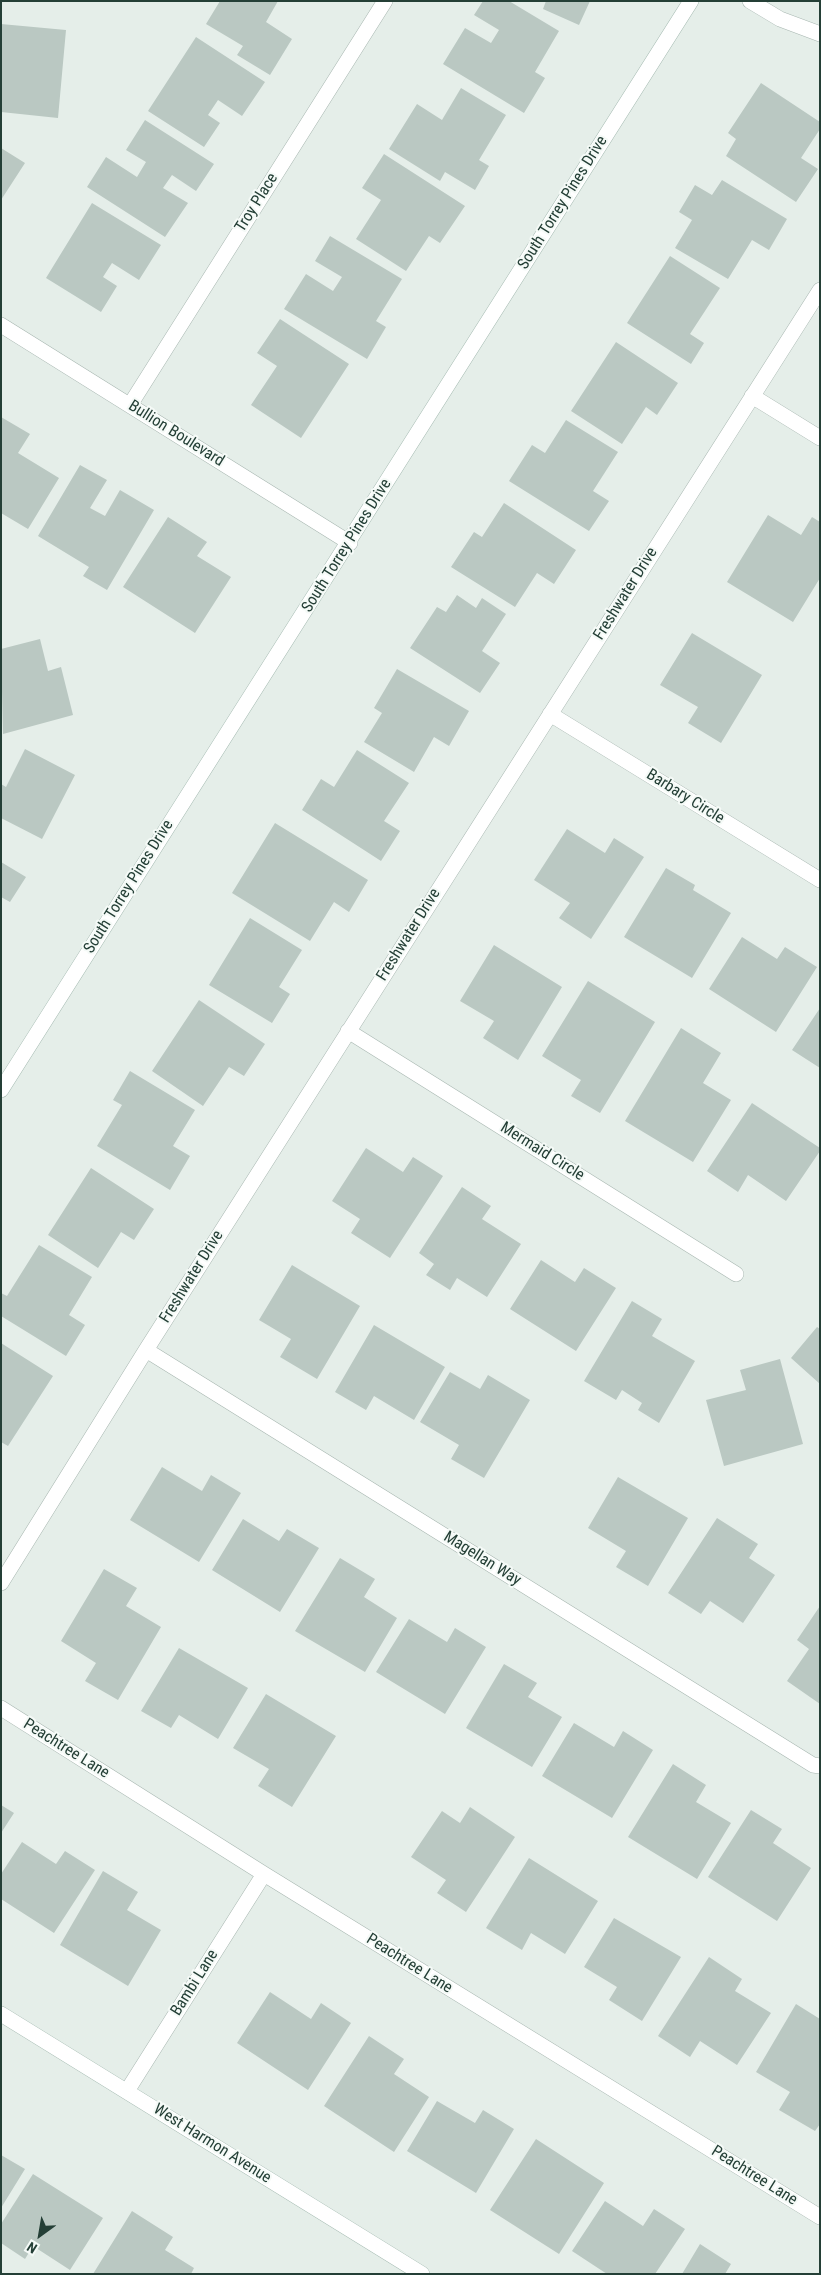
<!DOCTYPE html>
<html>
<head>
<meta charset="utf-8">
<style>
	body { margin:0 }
	#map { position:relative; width:821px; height:2275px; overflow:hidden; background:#e5eee9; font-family:"Roboto Condensed",sans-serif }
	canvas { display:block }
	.frame { position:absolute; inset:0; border:2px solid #243f36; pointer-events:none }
	.north { position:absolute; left:15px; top:2210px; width:50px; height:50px; -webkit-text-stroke:4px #f5faf7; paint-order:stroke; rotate:212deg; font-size:14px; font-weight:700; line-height:20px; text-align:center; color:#243f36 }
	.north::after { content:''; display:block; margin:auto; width:18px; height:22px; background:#243f36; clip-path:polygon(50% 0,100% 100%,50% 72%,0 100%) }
</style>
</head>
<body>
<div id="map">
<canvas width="821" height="2275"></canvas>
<div class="frame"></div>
<div class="north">N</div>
</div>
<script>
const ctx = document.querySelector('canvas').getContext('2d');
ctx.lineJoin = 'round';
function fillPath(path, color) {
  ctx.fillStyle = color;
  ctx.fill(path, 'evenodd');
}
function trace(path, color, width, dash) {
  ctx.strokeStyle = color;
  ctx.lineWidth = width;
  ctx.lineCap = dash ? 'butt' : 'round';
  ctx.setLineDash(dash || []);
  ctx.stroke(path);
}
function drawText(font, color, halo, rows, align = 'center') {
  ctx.font = font + ' "Roboto Condensed",sans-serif';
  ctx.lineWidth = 4;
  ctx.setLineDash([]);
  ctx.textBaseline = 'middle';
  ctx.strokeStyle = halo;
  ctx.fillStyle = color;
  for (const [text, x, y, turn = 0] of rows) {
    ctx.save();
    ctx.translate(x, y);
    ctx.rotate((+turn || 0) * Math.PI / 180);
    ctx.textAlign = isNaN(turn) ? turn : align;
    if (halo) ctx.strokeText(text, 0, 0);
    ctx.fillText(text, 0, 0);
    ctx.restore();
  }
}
fillPath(new Path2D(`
	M 220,1 L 278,1 L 266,22 L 292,39 L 270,75 L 237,55 L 243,46 L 206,24 Z
	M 483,1 L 509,1 L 559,31 L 535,72 L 545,78 L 524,113 L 443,64 L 465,28 L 491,43 L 499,30 L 474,15 Z
	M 546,1 L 590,1 L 579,25 L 543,9 Z
	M 1,24 L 66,30 L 58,118 L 1,112 Z
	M 196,37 L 265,82 L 242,116 L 218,100 L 208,115 L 220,123 L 204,147 L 148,111 Z
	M 761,83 L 820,122 L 820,129 L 801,158 L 818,169 L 796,202 L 726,156 L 736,139 L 728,133 Z
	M 461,88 L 506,115 L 479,160 L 489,166 L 475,190 L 445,172 L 440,181 L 389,149 L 417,104 L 442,120 Z
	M 145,120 L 214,164 L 196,191 L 172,175 L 163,188 L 188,203 L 165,237 L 87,187 L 106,157 L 137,177 L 146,162 L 126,150 Z
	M 1,148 L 25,163 L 1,200 Z
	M 384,154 L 465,206 L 440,243 L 429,236 L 406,271 L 356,239 L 381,200 L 362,188 Z
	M 722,180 L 787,219 L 769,250 L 752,240 L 728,279 L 675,248 L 692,220 L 679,212 L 695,185 L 712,195 Z
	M 92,203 L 161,245 L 139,280 L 112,263 L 103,277 L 117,286 L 101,312 L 46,278 Z
	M 330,236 L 402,279 L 376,321 L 386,327 L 367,359 L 284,309 L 306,274 L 333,291 L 342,277 L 315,261 Z
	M 670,256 L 720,288 L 690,334 L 704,343 L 691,364 L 627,323 Z
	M 280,319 L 349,364 L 301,438 L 251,405 L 277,366 L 257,353 Z
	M 616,342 L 678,383 L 657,415 L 646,407 L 622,444 L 571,411 Z
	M 1,417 L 30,434 L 18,453 L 59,478 L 28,529 L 1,513 Z
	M 566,420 L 618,452 L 593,491 L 609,501 L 589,531 L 509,481 L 532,445 L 545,453 Z
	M 80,465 L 107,480 L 90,508 L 105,516 L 120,490 L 154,510 L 107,590 L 83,576 L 89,567 L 38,536 Z
	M 504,503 L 576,550 L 554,584 L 537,573 L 515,607 L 451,567 L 474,532 L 482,537 Z
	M 768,515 L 801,535 L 812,517 L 820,522 L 820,578 L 793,622 L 727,582 Z
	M 168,517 L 207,542 L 197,556 L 231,577 L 195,633 L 123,587 Z
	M 457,595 L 476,608 L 482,598 L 506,614 L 482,651 L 500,663 L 480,693 L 410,648 L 437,607 L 446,612 Z
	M 692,633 L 762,675 L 721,743 L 688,723 L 698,707 L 660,685 Z
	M 40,639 L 48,671 L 61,667 L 73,715 L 3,734 L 1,649 Z
	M 397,669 L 469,711 L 449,746 L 434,737 L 414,772 L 364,742 L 382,713 L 374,708 Z
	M 25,749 L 75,775 L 42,839 L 1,818 L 1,784 L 6,787 Z
	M 357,750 L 409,783 L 384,821 L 400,831 L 381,861 L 302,810 L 321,779 L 334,787 Z
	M 275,823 L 368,880 L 349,912 L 334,902 L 310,941 L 232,893 Z
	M 567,829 L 605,853 L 614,838 L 644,857 L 591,939 L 559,918 L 570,903 L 534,880 Z
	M 1,862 L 26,877 L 10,902 L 1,897 Z
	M 666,868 L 695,885 L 693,890 L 731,913 L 692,978 L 624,937 Z
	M 250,918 L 302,950 L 279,987 L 290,994 L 272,1023 L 209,985 Z
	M 742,937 L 777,959 L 785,947 L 817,967 L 776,1032 L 709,989 Z
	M 494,945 L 562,987 L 518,1060 L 483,1038 L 494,1021 L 460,1001 Z
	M 588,981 L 655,1022 L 600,1113 L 571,1096 L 581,1080 L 542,1056 Z
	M 199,1000 L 265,1044 L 244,1076 L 229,1067 L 203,1106 L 152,1071 Z
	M 820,1008 L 820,1068 L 792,1050 Z
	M 681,1028 L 721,1053 L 703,1083 L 731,1100 L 693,1162 L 625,1121 Z
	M 130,1071 L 195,1110 L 173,1146 L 190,1156 L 170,1190 L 97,1146 L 122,1105 L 113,1100 Z
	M 752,1103 L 820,1148 L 820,1151 L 786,1201 L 748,1175 L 738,1192 L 707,1171 Z
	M 366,1148 L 403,1172 L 413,1157 L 443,1176 L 390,1258 L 351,1233 L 360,1219 L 332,1201 Z
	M 91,1168 L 154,1209 L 134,1240 L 121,1232 L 98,1268 L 48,1235 Z
	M 462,1187 L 491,1206 L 482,1219 L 521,1244 L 487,1297 L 457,1278 L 450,1290 L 426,1275 L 434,1264 L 419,1253 Z
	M 39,1245 L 92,1277 L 69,1315 L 85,1325 L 66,1356 L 1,1316 L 1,1293 L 7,1296 Z
	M 541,1260 L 575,1282 L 584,1268 L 616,1288 L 576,1351 L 510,1309 Z
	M 292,1265 L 360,1306 L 317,1379 L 280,1357 L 291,1339 L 259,1320 Z
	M 632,1301 L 662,1319 L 652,1336 L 695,1361 L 659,1423 L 638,1410 L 642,1403 L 622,1390 L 616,1400 L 584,1381 Z
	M 374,1325 L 445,1367 L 414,1420 L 374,1396 L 366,1410 L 335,1392 Z
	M 817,1327 L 820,1329 L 820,1384 L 791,1358 Z
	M 1,1343 L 53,1376 L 8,1446 L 1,1442 Z
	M 780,1359 L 803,1444 L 724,1466 L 706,1400 L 746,1390 L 740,1370 Z
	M 450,1372 L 480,1389 L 488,1375 L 530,1400 L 484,1478 L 451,1459 L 459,1445 L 420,1422 Z
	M 162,1467 L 202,1491 L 211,1475 L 241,1493 L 199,1562 L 130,1520 Z
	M 618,1477 L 688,1518 L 648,1586 L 616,1567 L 626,1551 L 588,1528 Z
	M 717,1518 L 758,1544 L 749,1558 L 775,1575 L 743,1623 L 710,1601 L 701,1614 L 668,1593 Z
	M 243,1519 L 279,1541 L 287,1529 L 319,1548 L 280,1612 L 212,1570 Z
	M 340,1558 L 375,1579 L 364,1597 L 397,1618 L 365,1672 L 295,1631 Z
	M 104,1569 L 137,1588 L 126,1606 L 161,1627 L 118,1700 L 85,1681 L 96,1663 L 61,1641 Z
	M 820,1606 L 820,1704 L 787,1681 L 809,1649 L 797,1640 Z
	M 409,1619 L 447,1642 L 455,1628 L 486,1647 L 445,1714 L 376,1672 Z
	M 179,1648 L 248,1688 L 218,1739 L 179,1715 L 171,1728 L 141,1711 Z
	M 504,1664 L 537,1683 L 528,1697 L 562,1717 L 532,1767 L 466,1728 Z
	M 266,1694 L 336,1736 L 292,1807 L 258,1786 L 269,1769 L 233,1748 Z
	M 574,1723 L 614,1747 L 623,1731 L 653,1750 L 612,1818 L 542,1776 Z
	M 673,1764 L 706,1785 L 696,1802 L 731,1823 L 697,1879 L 628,1837 Z
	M 1,1805 L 14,1813 L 1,1833 Z
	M 470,1807 L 515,1837 L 466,1912 L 437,1893 L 446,1880 L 411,1857 L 442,1811 L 460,1823 Z
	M 751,1810 L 782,1829 L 773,1843 L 811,1868 L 777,1921 L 708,1877 Z
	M 22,1842 L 56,1864 L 65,1851 L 95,1870 L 54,1933 L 1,1899 L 1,1874 Z
	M 529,1858 L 598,1901 L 565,1954 L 531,1933 L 522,1950 L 486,1928 Z
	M 103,1871 L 138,1892 L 127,1910 L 161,1930 L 128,1986 L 60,1945 Z
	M 614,1918 L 681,1957 L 642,2021 L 609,2000 L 617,1987 L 584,1967 Z
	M 709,1957 L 742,1979 L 735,1991 L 771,2013 L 737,2065 L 700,2041 L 690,2057 L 658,2036 Z
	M 270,1992 L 311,2019 L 321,2003 L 351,2023 L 308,2090 L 237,2043 Z
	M 796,2004 L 820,2019 L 820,2124 L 815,2131 L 779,2110 L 790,2092 L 756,2072 Z
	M 369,2036 L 404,2059 L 394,2074 L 429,2097 L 394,2152 L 324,2106 Z
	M 437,2101 L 475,2123 L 483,2110 L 514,2129 L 476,2193 L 407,2151 Z
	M 536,2139 L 604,2183 L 559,2254 L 490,2210 Z
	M 1,2155 L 25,2169 L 1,2208 Z
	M 33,2174 L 103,2218 L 70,2270 L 33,2246 L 25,2259 L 1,2243 L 1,2224 Z
	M 605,2201 L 643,2226 L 654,2209 L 685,2229 L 655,2274 L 607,2274 L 572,2251 Z
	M 132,2211 L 173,2237 L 165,2250 L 194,2268 L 191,2274 L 93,2274 Z
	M 700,2244 L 731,2264 L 725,2274 L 682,2274 Z`), '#bac8c2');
const street = new Path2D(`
	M 750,1 L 780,19 L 820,34
	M 1,325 L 350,543
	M 752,396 L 820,438
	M 130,405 L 385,1
	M 550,714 L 820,880
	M 348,1031 L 736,1274
	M 146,1350 L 813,1765 L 820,1766
	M 1,1583 L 146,1350 L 820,290
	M 1,1708 L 264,1874 L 820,2217
	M 127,2091 L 264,1874`);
const secondary = new Path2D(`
	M 1,1090 L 691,1
	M 1,2014 L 422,2274`);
trace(street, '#a7b6b0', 16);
trace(secondary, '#a3b9b0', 16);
trace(street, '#fff', 15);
trace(secondary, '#fff', 15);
drawText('16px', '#243f36', '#f5faf7', [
	["Troy Place",257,203,-58],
	["South Torrey Pines Drive",563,203,-58],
	["Bullion Boulevard",176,434,32],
	["South Torrey Pines Drive",347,546,-58],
	["Freshwater Drive",626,594,-58],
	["Barbary Circle",685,797,32],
	["South Torrey Pines Drive",129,887,-58],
	["Freshwater Drive",409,935,-58],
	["Mermaid Circle",542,1152,32],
	["Freshwater Drive",192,1277,-58],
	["Magellan Way",482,1559,32],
	["Peachtree Lane",66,1749,32],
	["Peachtree Lane",409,1964,32],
	["Bambi Lane",195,1983,-58],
	["West Harmon Avenue",212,2144,32],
	["Peachtree Lane",754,2176,32]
]);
</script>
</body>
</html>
